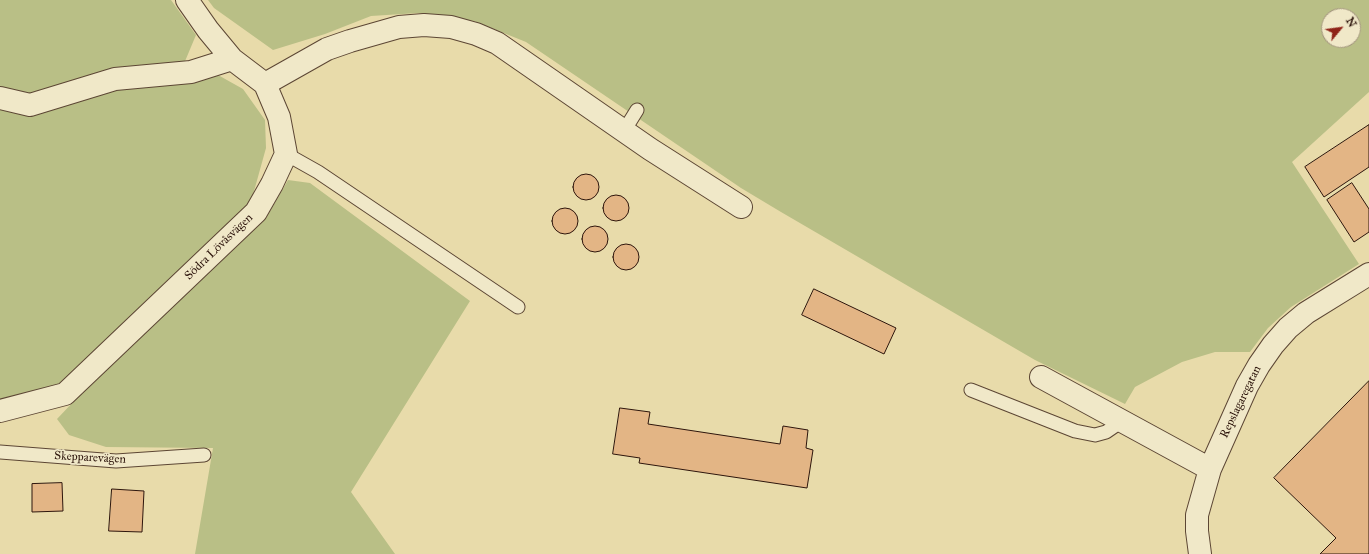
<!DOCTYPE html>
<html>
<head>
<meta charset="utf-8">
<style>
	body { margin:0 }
	#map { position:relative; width:1369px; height:554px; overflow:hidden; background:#e8dbaa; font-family:"IM FELL Great Primer",serif }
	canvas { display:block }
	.north { position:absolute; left:1321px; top:8px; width:40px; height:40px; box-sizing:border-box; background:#f0e8c8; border:1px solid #a2947d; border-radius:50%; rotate:61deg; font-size:11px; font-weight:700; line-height:16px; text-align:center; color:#2d150c }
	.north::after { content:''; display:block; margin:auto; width:14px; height:18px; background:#8f2418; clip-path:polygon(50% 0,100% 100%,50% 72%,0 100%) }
</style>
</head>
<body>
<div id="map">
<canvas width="1369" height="554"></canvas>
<div class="north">N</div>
</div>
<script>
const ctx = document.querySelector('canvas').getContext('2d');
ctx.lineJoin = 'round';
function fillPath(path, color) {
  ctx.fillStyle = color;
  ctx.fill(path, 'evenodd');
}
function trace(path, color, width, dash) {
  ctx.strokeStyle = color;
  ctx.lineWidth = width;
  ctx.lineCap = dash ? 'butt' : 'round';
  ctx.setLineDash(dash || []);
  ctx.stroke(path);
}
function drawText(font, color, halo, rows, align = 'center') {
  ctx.font = font + ' "IM FELL Great Primer",serif';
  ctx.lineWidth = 3.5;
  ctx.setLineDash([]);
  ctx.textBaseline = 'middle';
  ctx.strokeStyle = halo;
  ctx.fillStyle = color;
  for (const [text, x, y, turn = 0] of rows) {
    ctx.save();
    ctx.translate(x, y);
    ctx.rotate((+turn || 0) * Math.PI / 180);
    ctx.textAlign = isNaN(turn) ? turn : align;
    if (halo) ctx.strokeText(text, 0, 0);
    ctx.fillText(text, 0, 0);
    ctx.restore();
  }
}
fillPath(new Path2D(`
	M 0,0 L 171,0 L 196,35 L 183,66 L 34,98 L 0,90 Z
	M 208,0 L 1369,0 L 1369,92 L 1292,162 L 1359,264 L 1291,307 L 1268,328 L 1250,352 L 1215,352 L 1182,362 L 1135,387 L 1125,404 L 1035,360 L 781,212 L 741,188 L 526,42 L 474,21 L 418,13 L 371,16 L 325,34 L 273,50 L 214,8 ZM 1329,16 L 1353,16 L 1353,40 L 1329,40 Z
	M 218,75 L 243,89 L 265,120 L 266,148 L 251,202 L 62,387 L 0,405 L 0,108 L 119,88 Z
	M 288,180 L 310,183 L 470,301 L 351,492 L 395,554 L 195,554 L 213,448 L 106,447 L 69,435 L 57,419 L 75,400 L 266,218 Z`), '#b9bf86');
const building = new Path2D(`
	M 1369,125 L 1369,167 L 1324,197 L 1305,167 Z
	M573 187a13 13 0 1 1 26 0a13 13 0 1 1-26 0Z
	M 1352,183 L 1369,209 L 1369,232 L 1354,242 L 1327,200 Z
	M603 208a13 13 0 1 1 26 0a13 13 0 1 1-26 0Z
	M552 221a13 13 0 1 1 26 0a13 13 0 1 1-26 0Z
	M582 239a13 13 0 1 1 26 0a13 13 0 1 1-26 0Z
	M613 257a13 13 0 1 1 26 0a13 13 0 1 1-26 0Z
	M 814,289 L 896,328 L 884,354 L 802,315 Z
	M 1369,381 L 1369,554 L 1320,554 L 1336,538 L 1274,478 Z
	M 620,408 L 650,412 L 648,424 L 780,444 L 783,426 L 808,430 L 806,448 L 813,450 L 807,488 L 639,463 L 640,458 L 613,454 Z
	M 62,483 L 63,511 L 32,512 L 32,484 Z
	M 112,489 L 144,491 L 142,532 L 109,531 Z`);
fillPath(building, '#e3b585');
trace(building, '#2d150c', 1);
const service = new Path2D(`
	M 624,131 L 637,110
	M 286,154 L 318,172 L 518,307
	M 971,390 L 1075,431 L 1095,435 L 1106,432 L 1122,421
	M 0,452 L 116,461 L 204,455`);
const minor = new Path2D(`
	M 265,84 L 327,49 L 350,41 L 399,27 L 424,25 L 451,27 L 476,34 L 497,43 L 650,149 L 741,207
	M 0,98 L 30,105 L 115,79 L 191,72 L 232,59
	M 1041,377 L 1210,469
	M 0,411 L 65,394 L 256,212 L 272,184 L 286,154 L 279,117 L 265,84 L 232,59 L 208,30 L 187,0
	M 1200,554 L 1197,531 L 1197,515 L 1210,469 L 1247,386 L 1259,365 L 1273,345 L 1288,328 L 1306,313 L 1369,274`);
trace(service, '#5c4634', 15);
trace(minor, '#5c4634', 24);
trace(service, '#f0e8c8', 13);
trace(minor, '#f0e8c8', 22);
drawText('12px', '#2d150c', '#f0e8c8', [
	["Södra Lövåsvägen",219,247,-44],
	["Repslagaregatan",1241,402,-64],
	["Skepparevägen",90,458,3]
]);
</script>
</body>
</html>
